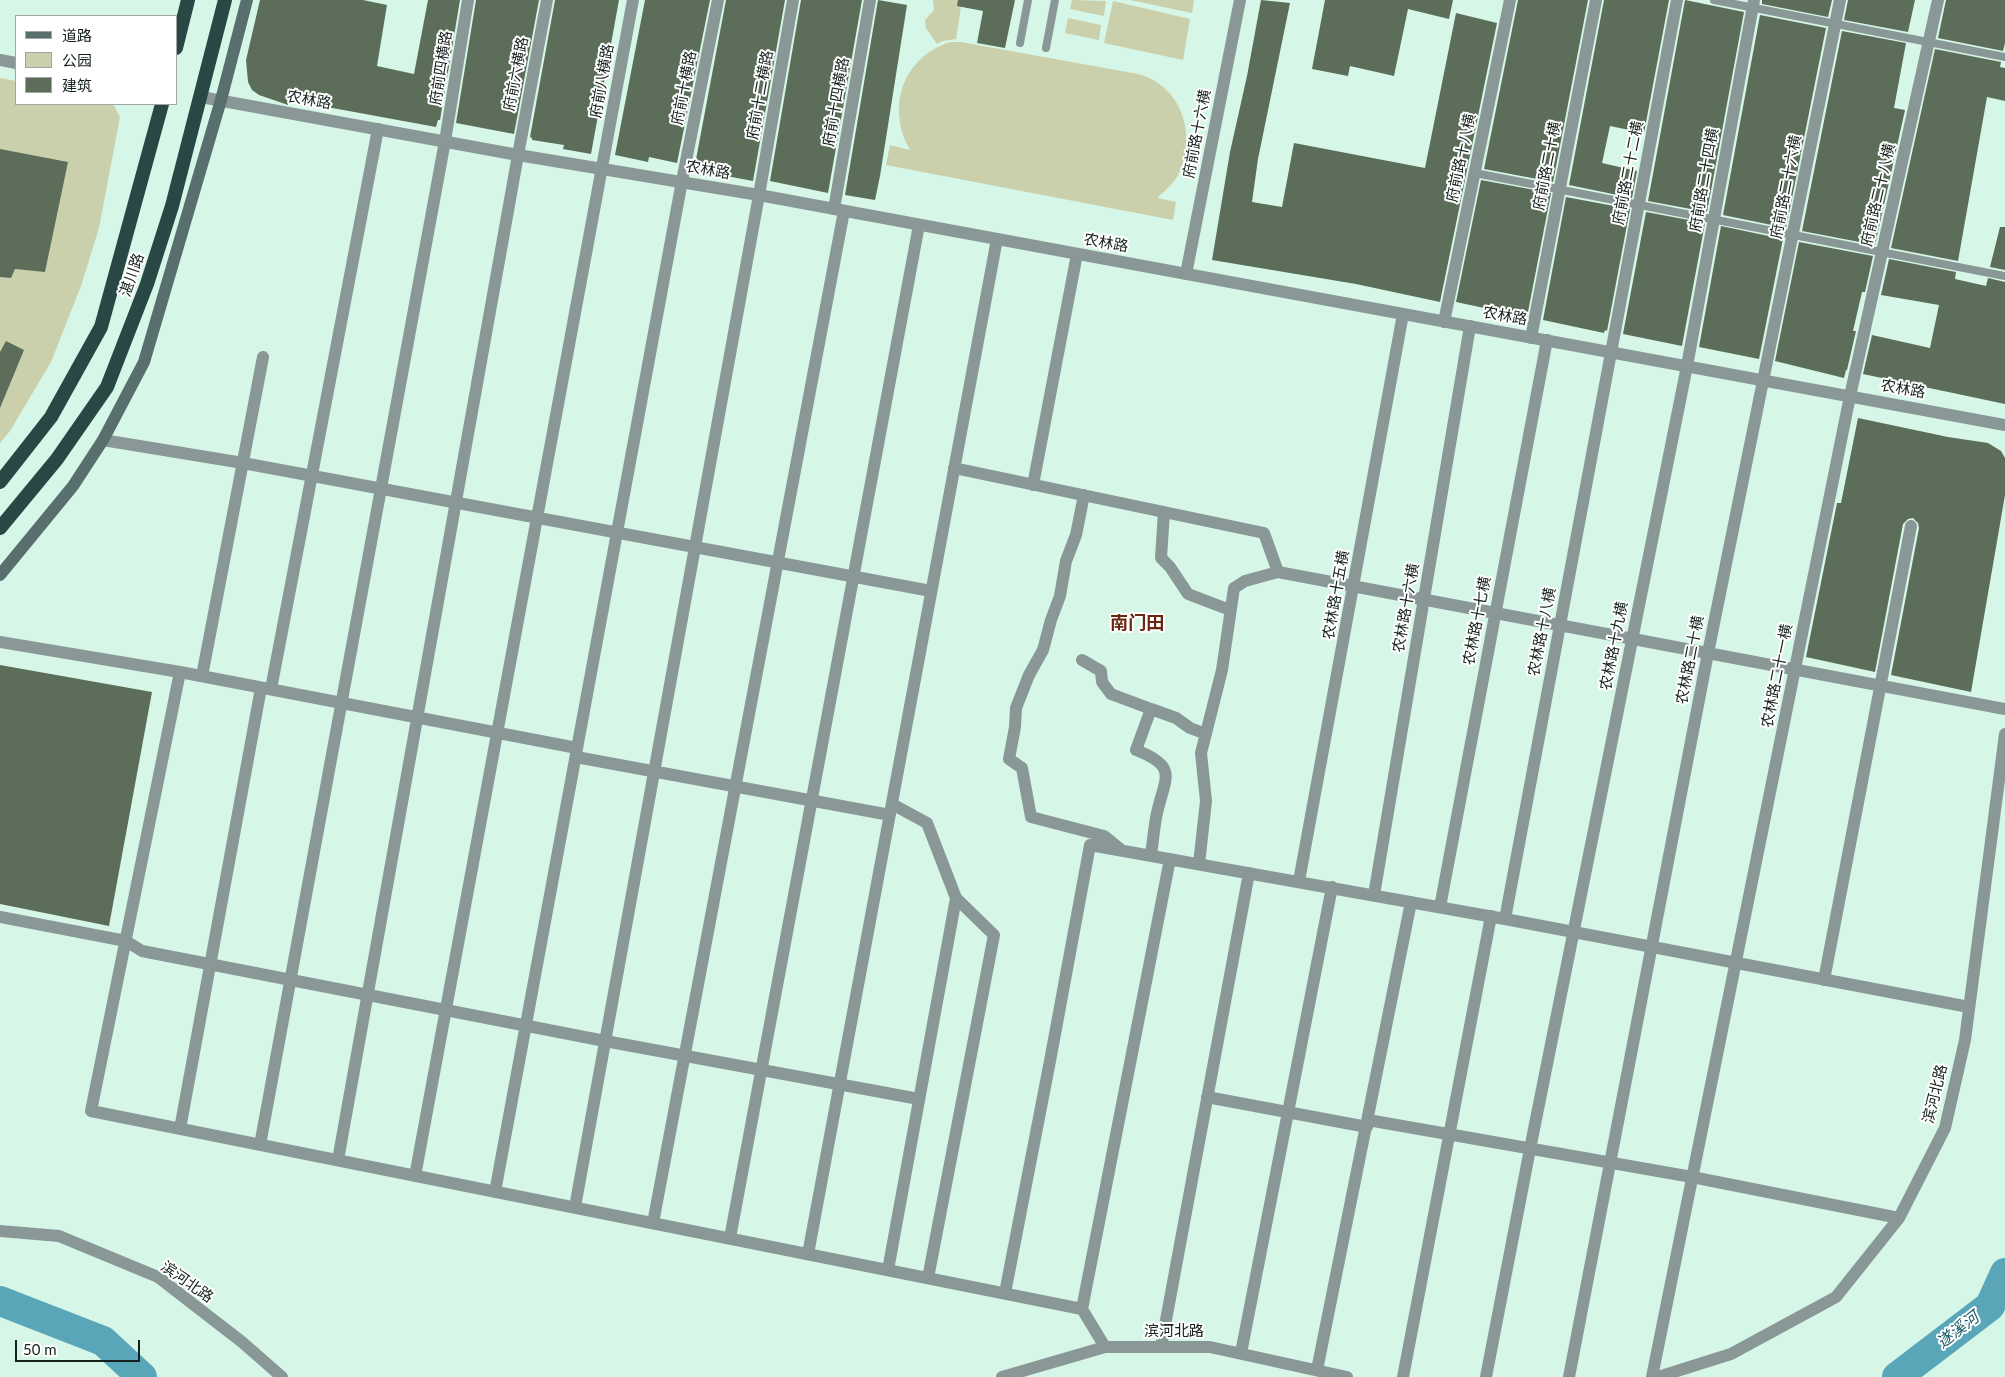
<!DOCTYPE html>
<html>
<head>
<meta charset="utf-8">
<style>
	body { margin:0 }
	#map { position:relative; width:2005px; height:1377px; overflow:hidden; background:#d6f6e7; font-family:Lato,"Noto Sans SC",sans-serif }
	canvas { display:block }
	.legend { position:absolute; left:15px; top:15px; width:162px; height:90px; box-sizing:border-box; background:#fff; border:1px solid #a1a6a4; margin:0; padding:6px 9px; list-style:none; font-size:15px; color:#15211c }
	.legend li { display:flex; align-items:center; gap:10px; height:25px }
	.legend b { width:25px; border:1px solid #a1a6a4 }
	.scale { position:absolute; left:15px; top:1340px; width:125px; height:22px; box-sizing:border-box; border:2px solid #15211c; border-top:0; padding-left:6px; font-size:15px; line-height:18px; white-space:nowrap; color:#15211c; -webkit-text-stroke:4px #fff; paint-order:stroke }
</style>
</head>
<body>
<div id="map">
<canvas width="2005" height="1377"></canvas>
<ul class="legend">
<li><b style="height:6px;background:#596f6e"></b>道路</li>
<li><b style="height:14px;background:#cad0ac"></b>公园</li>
<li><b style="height:14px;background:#5c6e59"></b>建筑</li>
</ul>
<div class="scale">50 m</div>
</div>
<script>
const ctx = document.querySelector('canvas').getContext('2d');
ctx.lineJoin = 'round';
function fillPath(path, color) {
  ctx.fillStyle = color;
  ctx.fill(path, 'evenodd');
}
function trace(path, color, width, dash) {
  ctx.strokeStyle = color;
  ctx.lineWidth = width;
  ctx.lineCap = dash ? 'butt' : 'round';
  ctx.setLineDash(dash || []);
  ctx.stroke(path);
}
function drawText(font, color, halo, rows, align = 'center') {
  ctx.font = font + ' Lato,"Noto Sans SC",sans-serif';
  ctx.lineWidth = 4;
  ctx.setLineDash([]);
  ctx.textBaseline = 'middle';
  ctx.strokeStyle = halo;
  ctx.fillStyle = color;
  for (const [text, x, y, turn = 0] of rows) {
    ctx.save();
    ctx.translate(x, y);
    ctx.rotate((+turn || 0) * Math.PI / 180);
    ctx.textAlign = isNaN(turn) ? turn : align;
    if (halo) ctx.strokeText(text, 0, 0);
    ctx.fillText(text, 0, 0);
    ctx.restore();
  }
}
fillPath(new Path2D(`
	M 933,0 L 962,0 L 956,39 L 943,41 L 937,44 L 926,28 L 925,20 L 934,10 Z
	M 1072,0 L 1106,1 L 1104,16 L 1070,9 Z
	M 1130,0 L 1194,0 L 1192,13 Z
	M 1113,1 L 1190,19 L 1183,60 L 1104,43 Z
	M 1068,18 L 1101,25 L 1099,40 L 1065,33 Z
	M 952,42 L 961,42 L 1138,74 C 1182,85 1198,137 1178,175 C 1173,184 1165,191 1157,198 L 1176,202 L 1173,220 L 886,165 L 890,145 L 910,150 C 891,117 896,76 928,53 C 936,48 942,44 952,42 Z
	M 0,78 L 16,81 L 16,104 L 113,104 L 120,117 L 99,228 L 81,286 L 51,362 L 10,431 L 0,443 Z`), '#cad0ac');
trace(new Path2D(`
	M 0,1301 L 103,1341 L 142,1377
	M 1897,1377 L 1990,1306 L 2005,1273`), '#5aa6b9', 30);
fillPath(new Path2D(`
	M 260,0 L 363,0 L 387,5 L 377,66 L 414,74 L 428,0 L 460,0 L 440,120 L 438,120 L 436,127 L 327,107 L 327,103 L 290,95 L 288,105 L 259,95 L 252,90 L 248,82 L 246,60 Z
	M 476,0 L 539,0 L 514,134 L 456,123 Z
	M 555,0 L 619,0 L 591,154 L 563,149 L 564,145 L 532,140 L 532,138 L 530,137 Z
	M 645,0 L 710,0 L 677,163 L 649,157 L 648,162 L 615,155 Z
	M 726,0 L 785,0 L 753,181 L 694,170 Z
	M 801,0 L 862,0 L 828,193 L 770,181 Z
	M 878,0 L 907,5 L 880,176 L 875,200 L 845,195 Z
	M 958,0 L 1015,0 L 1005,48 L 977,43 L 983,11 L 957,6 Z
	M 1261,0 L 1290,3 L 1258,159 L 1252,202 L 1282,207 L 1294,143 L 1425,168 L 1456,13 L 1497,23 L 1440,302 L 1356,284 L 1212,260 L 1230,152 L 1247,76 Z
	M 1325,0 L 1453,0 L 1449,19 L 1408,9 L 1394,76 L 1350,66 L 1348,76 L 1312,69 Z
	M 1518,0 L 1588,0 L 1553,182 L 1484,169 Z
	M 1604,0 L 1669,0 L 1644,133 L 1610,126 L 1602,163 L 1637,171 L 1632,198 L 1569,185 Z
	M 1685,0 L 1744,12 L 1707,212 L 1648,201 Z
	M 1762,0 L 1832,0 L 1828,17 L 1762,4 Z
	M 1848,0 L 1915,0 L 1908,32 L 1844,20 Z
	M 1946,0 L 2005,0 L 2005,43 L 2003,51 L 1938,38 Z
	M 1760,15 L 1826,28 L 1786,228 L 1723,215 Z
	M 1842,31 L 1906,43 L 1894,108 L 1905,110 L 1875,245 L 1802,231 Z
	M 1935,49 L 2001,62 L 2000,67 L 2005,68 L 2005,101 L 1987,97 L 1958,261 L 1891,248 Z
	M 0,149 L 68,162 L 45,272 L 15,269 L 11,278 L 0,277 Z
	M 1481,180 L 1551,193 L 1527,317 L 1456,302 Z
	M 1566,197 L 1630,209 L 1607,331 L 1605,330 L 1604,333 L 1543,320 Z
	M 1646,212 L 1705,223 L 1682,346 L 1623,334 Z
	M 1721,226 L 1783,239 L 1759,359 L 1699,347 Z
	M 2000,227 L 2005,227 L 2005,270 L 1990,267 Z
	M 1799,242 L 1873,256 L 1865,292 L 1862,292 L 1853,331 L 1856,331 L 1847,370 L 1846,370 L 1844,378 L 1775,361 Z
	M 1889,259 L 1956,272 L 1955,279 L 1986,286 L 1988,278 L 2005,282 L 2005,404 L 1863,374 L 1872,335 L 1930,348 L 1939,305 L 1881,295 Z
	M 6,341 L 24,350 L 0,408 L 0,352 Z
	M 1858,418 L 1948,437 L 1988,443 L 2001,451 L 2005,458 L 2005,495 L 1971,692 L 1891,675 L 1919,528 L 1918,523 L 1913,518 L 1908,519 L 1903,524 L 1875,672 L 1806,657 L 1837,503 L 1841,503 Z
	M 0,665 L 152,692 L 109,926 L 0,904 Z`), '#5c6e59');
trace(new Path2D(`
	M 1714,0 L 2005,57
	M 1020,43 L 1028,0
	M 1046,48 L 1055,0
	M 1475,173 L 2005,276`), '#899897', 8);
trace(new Path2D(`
	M 834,209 L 870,0
	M 1186,274 L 1240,0
	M 1444,322 L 1510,0
	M 1531,338 L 1596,0
	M 103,440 L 243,463 L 931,591
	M 954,468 L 1264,533 L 1278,572 L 2005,709
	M 1033,485 L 1077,254
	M 1084,495 L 1076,535 L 1066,561 L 1060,596 L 1051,620 L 1043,650 L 1029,675 L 1016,708 L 1015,727 L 1009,759 L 1022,768 L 1031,817 L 1104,836 L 1120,849
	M 1164,512 L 1161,558 L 1170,567 L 1188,594 L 1230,610
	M 0,642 L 180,672 L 577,748
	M 1082,660 L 1101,671 L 1102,682 L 1111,694 L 1151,709
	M 180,672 L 91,1111 L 1082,1309 L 1105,1347
	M 202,676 L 263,357
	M 271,689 L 378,129
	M 576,757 L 890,815
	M 892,804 L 927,823 L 956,898 L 994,935 L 928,1278
	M 1151,855 C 1153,841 1154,827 1157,813 C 1165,777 1179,767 1136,750 L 1151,709 L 1176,718 L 1190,728 L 1206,734
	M 1199,864 L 1206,801 L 1201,753 L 1222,670 L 1234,588 L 1245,581 L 1278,572
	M 1299,881 L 1403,314
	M 1374,895 L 1470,326
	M 1440,907 L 1547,340
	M 0,917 L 126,941 L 142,951 L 605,1041 L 919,1099
	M 1505,919 L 1677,0
	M 1824,980 L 1911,526
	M 1207,1097 L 1367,1127
	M 1368,1120 L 1692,1177 L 1899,1218
	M 180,1129 L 261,688
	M 260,1145 L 445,141 L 468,0
	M 338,1160 L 518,155 L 547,0
	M 415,1176 L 633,0
	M 495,1192 L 682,181 L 718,0
	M 575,1207 L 759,195 L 793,0
	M 653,1223 L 844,211
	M 0,1231 L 59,1236 L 158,1277 L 242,1342 L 282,1377
	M 730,1238 L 919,225
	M 808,1254 L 997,239
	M 888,1270 L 956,898
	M 1005,1293 L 1050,1061 L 1090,845 L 1505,919 L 1969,1007
	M 1082,1309 L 1170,859
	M 1161,1347 L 1249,873
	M 1241,1353 L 1332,887
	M 1317,1370 L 1411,902
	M 1002,1377 L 1105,1347 L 1210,1347 L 1347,1377
	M 1403,1377 L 1491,916
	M 1486,1377 L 1530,1149 L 1687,366 L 1754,0
	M 1569,1377 L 1708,653 L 1840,0
	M 1652,1377 L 1850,396 L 1938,0
	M 1658,1377 L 1731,1354 L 1836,1297 L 1899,1218 L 1945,1128 L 1965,1040 L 2005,734`), '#899897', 12);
trace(new Path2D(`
	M 0,60 L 16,63
	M 201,97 L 518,155 L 759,195 L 2005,425`), '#899897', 12);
trace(new Path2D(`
	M 0,575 L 73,486 L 103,440 L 144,362 L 221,100 L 247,0`), '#596f6e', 12);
trace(new Path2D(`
	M 176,48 L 188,0
	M 0,482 L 51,417 L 101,327 L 162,104
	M 0,528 L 57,459 L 107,387 L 147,284 L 172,206 L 225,0`), '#284745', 14);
drawText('15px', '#15211c', '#fff', [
	["府前四横路",441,68,-81],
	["府前六横路",516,74,-79],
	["府前八横路",602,81,-80],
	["府前十横路",684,88,-79],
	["府前十二横路",760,95,-80],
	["农林路",309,100,10],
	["府前十四横路",836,102,-80],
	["府前路十六横",1197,134,-79],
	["府前路十八横",1461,158,-78],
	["府前路二十横",1547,166,-79],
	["农林路",708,170,10],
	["府前路二十二横",1628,173,-79],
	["府前路二十四横",1704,180,-80],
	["府前路二十六横",1786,187,-79],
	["府前路二十八横",1878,195,-77],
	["农林路",1106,243,10],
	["湛川路",132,275,-71],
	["农林路",1505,316,10],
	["农林路",1903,389,10],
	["农林路十五横",1336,595,-80],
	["农林路十六横",1406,608,-80],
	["农林路十七横",1477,621,-79],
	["农林路十八横",1542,632,-79],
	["农林路十九横",1614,646,-79],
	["农林路二十横",1690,660,-79],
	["农林路二十一横",1777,676,-79],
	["滨河北路",1935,1094,-76],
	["滨河北路",187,1282,35],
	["滨河北路",1174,1331]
]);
drawText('italic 16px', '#175664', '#fff', [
	["遂溪河",1958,1330,-38]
]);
drawText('bold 18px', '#692711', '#fff', [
	["南门田",1137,623]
]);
</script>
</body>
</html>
